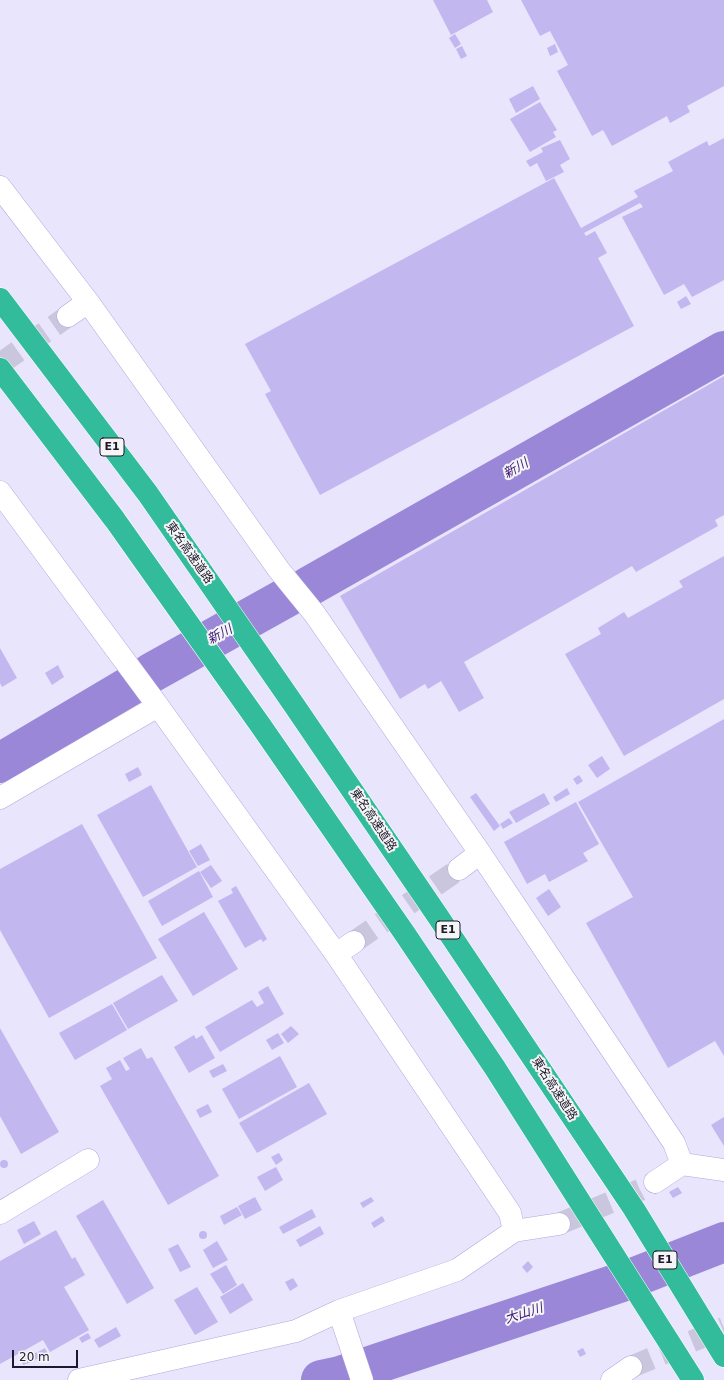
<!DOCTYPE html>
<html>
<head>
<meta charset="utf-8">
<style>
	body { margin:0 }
	#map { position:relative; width:724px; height:1380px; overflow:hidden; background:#e9e5fc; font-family:"DejaVu Sans",sans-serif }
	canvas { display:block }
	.scale { position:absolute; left:12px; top:1350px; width:66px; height:18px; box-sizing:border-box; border:2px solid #1d182d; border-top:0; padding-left:5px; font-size:12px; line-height:14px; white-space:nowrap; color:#1d182d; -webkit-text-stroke:3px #f5f5f5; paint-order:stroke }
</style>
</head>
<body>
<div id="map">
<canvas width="724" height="1380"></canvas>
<div class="scale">20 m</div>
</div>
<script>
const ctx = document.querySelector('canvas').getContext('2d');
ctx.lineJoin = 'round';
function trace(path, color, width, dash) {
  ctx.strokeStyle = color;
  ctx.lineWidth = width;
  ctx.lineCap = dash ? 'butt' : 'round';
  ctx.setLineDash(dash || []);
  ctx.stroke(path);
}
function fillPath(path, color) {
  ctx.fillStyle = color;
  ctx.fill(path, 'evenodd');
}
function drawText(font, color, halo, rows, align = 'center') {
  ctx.font = font + ' "DejaVu Sans","Noto Sans JP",sans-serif';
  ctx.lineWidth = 4;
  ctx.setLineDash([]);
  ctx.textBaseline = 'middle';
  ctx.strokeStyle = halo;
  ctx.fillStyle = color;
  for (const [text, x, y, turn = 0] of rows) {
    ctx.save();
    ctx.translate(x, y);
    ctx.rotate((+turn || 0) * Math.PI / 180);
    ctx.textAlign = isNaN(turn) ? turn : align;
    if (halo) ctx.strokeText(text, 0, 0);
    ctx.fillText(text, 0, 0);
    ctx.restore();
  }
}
trace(new Path2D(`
	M 308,587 L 724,351
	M 151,673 L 289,596
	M 0,763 L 130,686
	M 321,1380 L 340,1376 L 622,1282 L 724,1242`), '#9a87d8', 40);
fillPath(new Path2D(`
	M 433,0 L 487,0 L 493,12 L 451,35 Z
	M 521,0 L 724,0 L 724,86 L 687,106 L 690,112 L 670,123 L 667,116 L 612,146 L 603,130 L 592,136 L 557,71 L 568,65 L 550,31 L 540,36 Z
	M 455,34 L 461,44 L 455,48 L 449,38 Z
	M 555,44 L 558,52 L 550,56 L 547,48 Z
	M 462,46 L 467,56 L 461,59 L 456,49 Z
	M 533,86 L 540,99 L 516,113 L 509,99 Z
	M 540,102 L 557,130 L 553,132 L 556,137 L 530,152 L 510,119 Z
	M 724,138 L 724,280 L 692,297 L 684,284 L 664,295 L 622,217 L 643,207 L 640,203 L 584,233 L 586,236 L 595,231 L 607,253 L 598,258 L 634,326 L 320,495 L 265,394 L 271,391 L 245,344 L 554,178 L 581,228 L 638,197 L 634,191 L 673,171 L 668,162 L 707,141 L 709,146 Z
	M 560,140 L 570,159 L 560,165 L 564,172 L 546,181 L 537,163 L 530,167 L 526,161 L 543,152 L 541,148 Z
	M 686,296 L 691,304 L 681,309 L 677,302 Z
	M 724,376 L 724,515 L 715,520 L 718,526 L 636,572 L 632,566 L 464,662 L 484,698 L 459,712 L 441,681 L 428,689 L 425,684 L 400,699 L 340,596 Z
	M 724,556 L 724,699 L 624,756 L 565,654 L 601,634 L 598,628 L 624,612 L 628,618 L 683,587 L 679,581 Z
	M 0,648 L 17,678 L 2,687 L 0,683 Z
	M 58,665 L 64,677 L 52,685 L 45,673 Z
	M 724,719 L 724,1056 L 715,1041 L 668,1068 L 586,923 L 633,897 L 578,802 Z
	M 602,756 L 610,769 L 597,778 L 588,765 Z
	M 138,767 L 142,775 L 129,782 L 125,774 Z
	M 579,775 L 583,781 L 577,785 L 573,779 Z
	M 151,785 L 197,867 L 143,897 L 97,815 Z
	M 567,788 L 570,794 L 556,802 L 553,797 Z
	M 476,793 L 500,826 L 494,831 L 470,797 Z
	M 544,793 L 550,804 L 516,823 L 509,812 Z
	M 576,802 L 599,844 L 583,853 L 588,861 L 549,882 L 545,874 L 527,884 L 504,842 Z
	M 509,818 L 513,823 L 503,829 L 500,824 Z
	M 82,824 L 157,958 L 49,1018 L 0,930 L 0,869 Z
	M 201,844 L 210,860 L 198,866 L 189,851 Z
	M 211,865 L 222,881 L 211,888 L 200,872 Z
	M 199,871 L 213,897 L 162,926 L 148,901 Z
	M 236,886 L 267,939 L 263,942 L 261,939 L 245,948 L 218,901 L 233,893 L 231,889 Z
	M 549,889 L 561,907 L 548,916 L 536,898 Z
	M 204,912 L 238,969 L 193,996 L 158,939 Z
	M 162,975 L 178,1001 L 128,1029 L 113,1003 Z
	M 268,986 L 284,1014 L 220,1052 L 205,1027 L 252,1000 L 257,1007 L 264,1003 L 258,992 Z
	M 112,1004 L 127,1030 L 75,1060 L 59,1033 Z
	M 291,1026 L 299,1034 L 288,1043 L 281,1034 Z
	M 0,1028 L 59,1132 L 21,1154 L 0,1116 Z
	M 278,1033 L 284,1043 L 272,1050 L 266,1040 Z
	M 194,1035 L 196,1039 L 202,1035 L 215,1058 L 189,1073 L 174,1047 Z
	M 141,1048 L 147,1059 L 152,1057 L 219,1176 L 168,1205 L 100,1086 L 112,1079 L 106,1068 L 120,1060 L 126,1071 L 130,1069 L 123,1058 Z
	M 280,1056 L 297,1087 L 239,1119 L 222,1089 Z
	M 223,1064 L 227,1071 L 213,1078 L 209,1071 Z
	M 309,1083 L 327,1114 L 257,1153 L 239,1123 Z
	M 208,1104 L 212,1112 L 200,1118 L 196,1110 Z
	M 724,1117 L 724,1146 L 711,1125 Z
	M 279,1153 L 283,1160 L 276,1165 L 271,1157 Z
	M0 1164a4 4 0 1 1 8 0a4 4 0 1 1-8 0Z
	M 276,1167 L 283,1180 L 265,1191 L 257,1177 Z
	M 678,1187 L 682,1193 L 673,1198 L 669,1192 Z
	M 255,1197 L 262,1210 L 245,1219 L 238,1206 Z
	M 371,1197 L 374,1201 L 363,1208 L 360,1203 Z
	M 103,1200 L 154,1288 L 127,1304 L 76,1216 Z
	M 237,1207 L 242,1215 L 224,1225 L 220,1216 Z
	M 312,1209 L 316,1217 L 283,1234 L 279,1227 Z
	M 382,1216 L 385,1221 L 374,1228 L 371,1223 Z
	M 34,1221 L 41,1234 L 24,1244 L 17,1230 Z
	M 320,1226 L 324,1234 L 300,1247 L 296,1240 Z
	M 56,1230 L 72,1259 L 75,1257 L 85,1275 L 64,1287 L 89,1330 L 50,1352 L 43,1340 L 0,1364 L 0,1261 Z
	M199 1235a4 4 0 1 1 8 0a4 4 0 1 1-8 0Z
	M 217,1241 L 228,1260 L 213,1268 L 203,1250 Z
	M 178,1244 L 191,1267 L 180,1272 L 168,1249 Z
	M 528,1261 L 533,1267 L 527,1273 L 522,1267 Z
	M 226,1265 L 237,1285 L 223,1294 L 210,1274 Z
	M 293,1278 L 298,1286 L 290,1291 L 285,1282 Z
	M 243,1283 L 253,1300 L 230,1314 L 220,1297 Z
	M 197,1287 L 218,1322 L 195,1335 L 174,1300 Z
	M 116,1327 L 121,1336 L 99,1348 L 94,1340 Z
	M 88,1333 L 91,1338 L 82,1343 L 79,1338 Z
	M 45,1348 L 48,1354 L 41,1358 L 38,1352 Z
	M 583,1348 L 586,1354 L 580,1357 L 577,1351 Z
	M 37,1352 L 39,1358 L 32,1361 L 30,1356 Z
	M 28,1356 L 31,1362 L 23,1365 L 21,1359 Z`), '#c3b7f0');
trace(new Path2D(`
	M 0,364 L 68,316
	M 354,942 L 459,869
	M 559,1224 L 640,1190 L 655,1182
	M 631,1367 L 724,1328`), '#cac6dd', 22, [22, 11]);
const minor = new Path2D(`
	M 0,187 L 88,302 L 279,570 L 314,613 L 480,853 L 674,1143 L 682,1164
	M 68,316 L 88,302
	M 0,492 L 158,706 L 336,954 L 510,1213 L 514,1231
	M 0,798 L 158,706
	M 459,869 L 480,853
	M 336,954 L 354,942
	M 655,1182 L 682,1164 L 724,1170
	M 0,1213 L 88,1160
	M 339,1311 L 362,1380
	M 79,1380 L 296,1331 L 339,1311 L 457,1270 L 514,1231 L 559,1224
	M 612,1380 L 631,1367`);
const highway = new Path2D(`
	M 0,299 L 148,494 L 294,705 L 437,915 L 634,1209 L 724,1356
	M 0,369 L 115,520 L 261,726 L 405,934 L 495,1068 L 693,1380`);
trace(minor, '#b1a6dd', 23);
trace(highway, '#fff', 23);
trace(minor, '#fff', 22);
trace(highway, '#33bc9c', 22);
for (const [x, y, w] of [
	[112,447,24],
	[448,930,24],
	[665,1260,24]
]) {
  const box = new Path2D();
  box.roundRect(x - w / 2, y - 9, w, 18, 3);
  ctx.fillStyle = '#f5f5f5';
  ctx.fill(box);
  trace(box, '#1d182d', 1);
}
drawText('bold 11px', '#1d182d', null, [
	["E1",112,447],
	["E1",448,930],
	["E1",665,1260]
]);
drawText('12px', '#1d182d', '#f5f5f5', [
	["東名高速道路",189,553,55],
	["東名高速道路",373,820,56],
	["東名高速道路",554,1089,57]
]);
drawText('italic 13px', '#3d1978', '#f5f5f5', [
	["新川",516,469,-30],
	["新川",220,635,-29],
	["大山川",524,1314,-18]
]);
</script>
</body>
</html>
